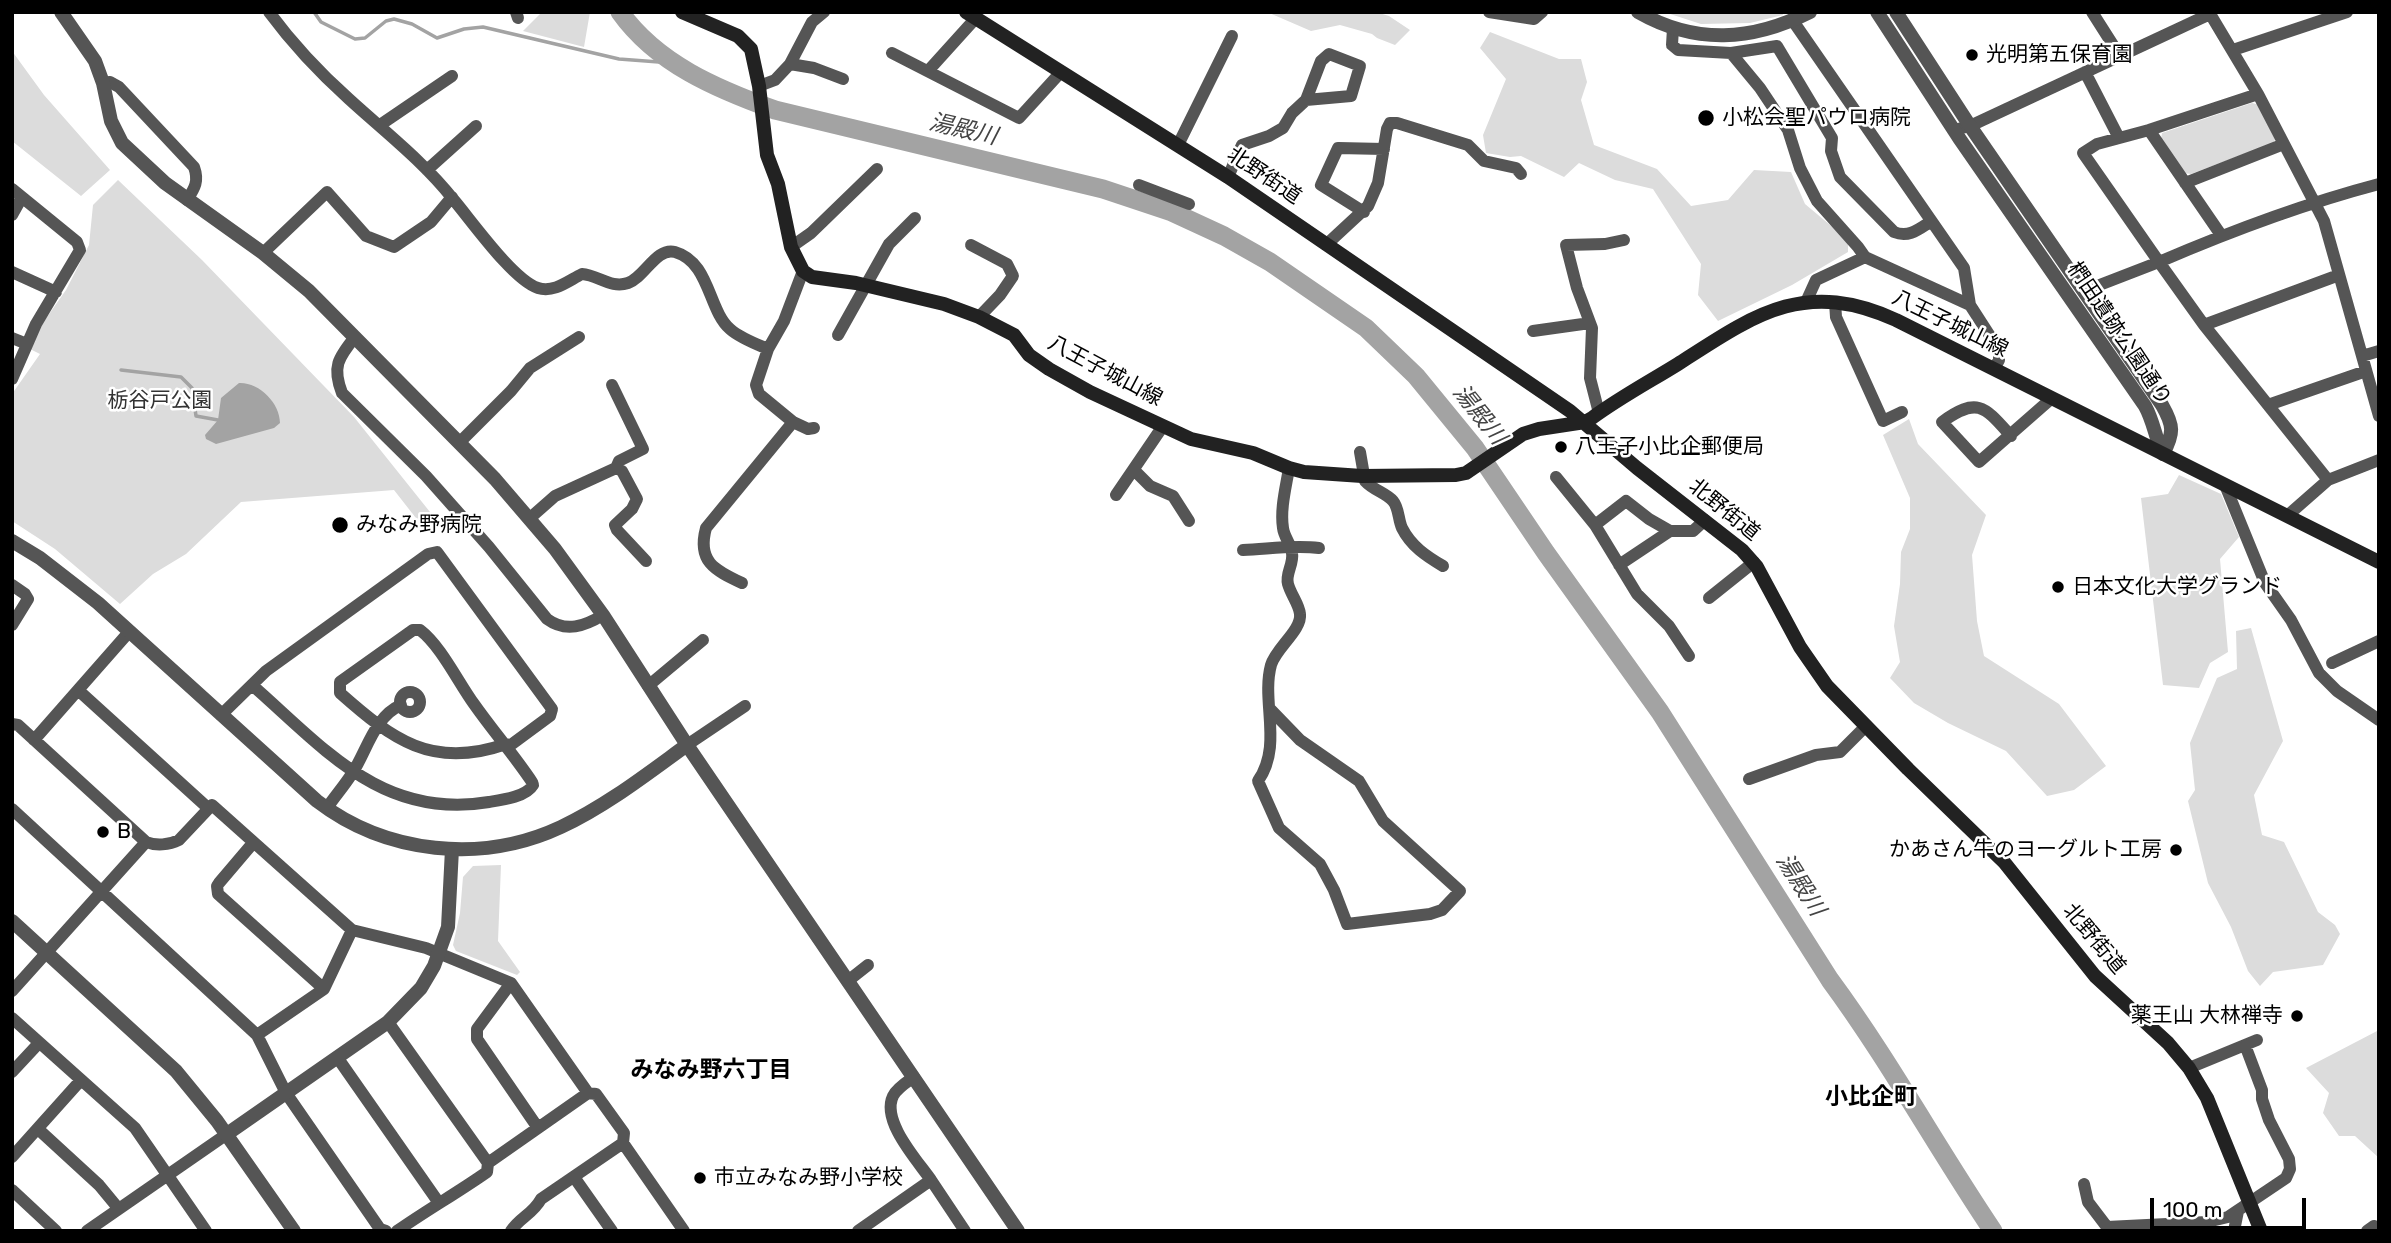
<!DOCTYPE html>
<html>
<head>
<meta charset="utf-8">
<style>
	body { margin:0 }
	#map { position:relative; width:2391px; height:1243px; overflow:hidden; background:#fff; font-family:Rubik,sans-serif }
	canvas { display:block }
	.frame { position:absolute; inset:0; border:14px solid #000; pointer-events:none }
	.scale { position:absolute; left:2150px; top:1198px; width:156px; height:32px; box-sizing:border-box; border:4px solid #000; border-top:0; padding-left:9px; font-size:21px; line-height:24px; white-space:nowrap; color:#000; -webkit-text-stroke:5px #fff; paint-order:stroke }
</style>
</head>
<body>
<div id="map">
<canvas width="2391" height="1243"></canvas>
<div class="frame"></div>
<div class="scale">100 m</div>
</div>
<script>
const ctx = document.querySelector('canvas').getContext('2d');
ctx.lineJoin = 'round';
function fillPath(path, color) {
  ctx.fillStyle = color;
  ctx.fill(path, 'evenodd');
}
function trace(path, color, width, dash) {
  ctx.strokeStyle = color;
  ctx.lineWidth = width;
  ctx.lineCap = dash ? 'butt' : 'round';
  ctx.setLineDash(dash || []);
  ctx.stroke(path);
}
function drawText(font, color, halo, rows, align = 'center') {
  ctx.font = font + ' Rubik,"Noto Sans JP",sans-serif';
  ctx.lineWidth = 5;
  ctx.setLineDash([]);
  ctx.textBaseline = 'middle';
  ctx.strokeStyle = halo;
  ctx.fillStyle = color;
  for (const [text, x, y, turn = 0] of rows) {
    ctx.save();
    ctx.translate(x, y);
    ctx.rotate((+turn || 0) * Math.PI / 180);
    ctx.textAlign = isNaN(turn) ? turn : align;
    if (halo) ctx.strokeText(text, 0, 0);
    ctx.fillText(text, 0, 0);
    ctx.restore();
  }
}
fillPath(new Path2D(`
	M 542,12 L 590,12 L 584,47 L 523,31 Z
	M 1267,12 L 1376,12 L 1389,16 L 1410,30 L 1395,45 L 1377,38 L 1372,34 L 1340,25 L 1311,31 Z
	M 1664,12 L 1782,12 L 1783,15 L 1750,23 L 1701,24 Z
	M 1490,32 L 1559,59 L 1581,59 L 1587,82 L 1581,100 L 1594,145 L 1657,169 L 1691,206 L 1728,200 L 1754,170 L 1791,172 L 1805,204 L 1848,240 L 1848,252 L 1792,285 L 1718,321 L 1698,295 L 1701,264 L 1653,189 L 1615,180 L 1579,163 L 1564,177 L 1521,156 L 1510,157 L 1486,153 L 1483,135 L 1506,79 L 1480,48 Z
	M 12,51 L 44,95 L 110,170 L 81,196 L 12,141 Z
	M 2252,103 L 2260,105 L 2276,138 L 2273,143 L 2191,174 L 2184,173 L 2161,139 L 2162,133 Z
	M 118,180 L 202,260 L 354,417 L 438,522 L 426,531 L 394,490 L 241,502 L 186,554 L 153,574 L 120,604 L 55,549 L 12,521 L 12,394 L 40,354 L 30,349 L 40,327 L 66,290 L 89,245 L 93,205 Z
	M 1909,419 L 1918,444 L 1986,515 L 1972,555 L 1977,621 L 1984,656 L 2059,704 L 2106,766 L 2074,790 L 2047,796 L 2006,751 L 1948,723 L 1914,703 L 1890,678 L 1900,662 L 1894,626 L 1900,584 L 1901,552 L 1910,529 L 1910,498 L 1883,435 Z
	M 2179,475 L 2221,494 L 2239,537 L 2220,559 L 2228,652 L 2210,663 L 2199,688 L 2163,685 L 2141,498 L 2168,494 Z
	M 2251,628 L 2283,741 L 2254,795 L 2262,835 L 2284,842 L 2318,912 L 2335,925 L 2340,934 L 2323,965 L 2273,972 L 2260,986 L 2248,971 L 2231,927 L 2208,883 L 2188,801 L 2195,790 L 2190,743 L 2217,678 L 2237,669 L 2236,631 Z
	M 501,865 L 498,941 L 520,972 L 517,975 L 456,951 L 453,945 L 460,913 L 463,877 L 473,866 Z
	M 2379,1030 L 2379,1158 L 2355,1136 L 2339,1136 L 2323,1113 L 2329,1093 L 2306,1068 Z`), '#dcdcdc');
fillPath(new Path2D(`
	M 239,383 C 259,382 280,403 280,423 L 274,428 L 216,444 L 206,439 L 205,435 L 218,420 L 221,398 Z`), '#a3a3a3');
trace(new Path2D(`
	M 314,12 L 321,22 L 355,39 L 365,38 L 386,21 L 394,19 L 412,24 L 437,38 L 464,29 L 483,27 L 619,59 L 672,63
	M 121,370 L 181,377 L 192,388 L 196,416 L 218,420`), '#a3a3a3', 3.5);
trace(new Path2D(`
	M 620,12 C 657,64 717,89 775,110 L 1103,189 L 1172,212 L 1224,236 L 1270,262 L 1366,328 L 1416,376 L 1475,448 L 1546,553 L 1660,712 L 1830,980 C 1889,1060 1937,1148 1993,1231`), '#a3a3a3', 19);
trace(new Path2D(`
	M 269,12 C 292,43 320,73 349,99 C 384,131 423,161 453,199 C 471,220 513,280 538,288 C 554,293 568,281 582,274 C 598,275 611,289 628,283 C 645,277 656,247 675,252 C 710,262 708,310 730,329 C 740,338 756,344 768,349
	M 516,12 L 518,18
	M 1489,12 L 1534,19 L 1542,12
	M 2092,12 L 2120,56
	M 2209,12 L 2258,94 L 2324,221 L 2379,416
	M 1793,21 L 1964,268 L 1970,305
	M 1673,28 L 1672,45 L 1678,50 L 1731,53 L 1760,88 L 1788,130 L 1800,168 L 1817,201 L 1858,247 L 1865,257 L 1970,305 L 1999,350 L 1999,360 L 1994,369
	M 2233,50 L 2347,12
	M 892,53 L 1019,118 L 1061,72
	M 1731,53 L 1777,46 L 1832,138 L 1831,151 L 1840,177 L 1894,232 C 1909,238 1919,229 1930,222
	M 790,64 L 814,68 L 843,79
	M 928,71 L 975,19
	M 2085,72 L 2119,138
	M 103,83 L 110,82 L 119,87 L 194,167 C 199,181 195,188 187,200
	M 759,86 L 775,80 L 790,64 L 812,22 L 824,12
	M 380,125 L 452,76
	M 1954,130 L 1970,126 L 2210,14
	M 2149,130 L 2221,235
	M 1178,145 L 1232,36
	M 427,170 L 476,126
	M 1228,177 L 1242,145 L 1269,136 L 1283,128 L 1292,113 L 1306,100 L 1351,96 L 1360,66 L 1329,54 L 1321,61 L 1306,100
	M 2185,183 L 2284,144
	M 1139,185 L 1189,204
	M 12,189 L 77,242 L 80,250 L 36,324 L 12,379
	M 1364,212 L 1321,185 L 1338,148 L 1384,149
	M 12,215 L 22,197
	M 1327,244 L 1368,206 L 1378,183 L 1387,129 L 1390,123 L 1397,123 L 1468,145 L 1484,161 L 1516,168 L 1521,174
	M 971,245 L 1007,264 L 1013,276 L 1000,295 L 979,317
	M 791,247 L 811,233 L 877,169
	M 263,253 L 327,192 L 366,236 L 394,247 L 431,222 L 452,197
	M 803,271 L 784,321 L 768,349 L 756,385 L 759,394 L 793,422 L 808,429 L 814,428
	M 12,272 L 56,292
	M 2339,275 L 2204,325 L 2159,262 C 2231,231 2303,204 2379,184
	M 2084,291 L 2159,262 L 2083,153 L 2097,144 L 2149,130 L 2258,94
	M 1806,302 L 1816,280 L 1865,257
	M 1835,302 L 1836,317 L 1883,421 L 1902,412
	M 2204,325 L 2328,480
	M 1533,331 L 1590,323
	M 838,335 L 889,244 L 915,218
	M 355,337 C 338,358 332,367 342,393 L 426,476 L 489,547 L 547,619 C 566,633 585,626 603,615
	M 12,338 L 27,344
	M 2362,356 L 2379,351
	M 2268,405 L 2366,371
	M 1599,413 L 1590,378 L 1592,328 L 1577,288 L 1566,245 L 1605,244 L 1624,240
	M 2011,436 C 1985,407 1978,396 1942,422 L 1979,462 L 2052,398
	M 459,443 L 511,391 L 530,368 L 579,337
	M 1360,452 L 1365,481 C 1373,490 1386,493 1393,501 C 1399,508 1398,519 1402,528 C 1411,546 1426,556 1443,566
	M 616,468 L 622,471 L 637,499 L 632,509 L 615,525 L 617,530 L 646,561
	M 1134,470 L 1150,486 L 1173,496 L 1189,521
	M 1556,477 L 1595,525 L 1637,594 L 1669,626 L 1689,656
	M 2225,485 L 2265,583 L 2291,620 L 2319,673 L 2337,691 L 2379,720
	M 1116,495 L 1163,426
	M 2287,516 L 2328,480 L 2379,460
	M 530,518 L 555,496 L 616,468 L 619,461 L 643,449 L 612,385
	M 1595,525 L 1626,501 L 1649,519 L 1670,531 L 1693,531 L 1705,520
	M 1243,550 C 1269,549 1293,545 1319,548
	M 1619,565 L 1670,531
	M 742,583 C 714,570 697,561 706,528 L 793,422
	M 12,585 L 25,594 L 28,599 L 12,625
	M 1709,598 L 1754,562
	M 2332,663 L 2379,641
	M 252,685 C 324,748 382,820 489,802 C 502,800 526,797 533,785 L 532,782 C 514,755 493,731 474,704 C 458,682 441,646 420,630 L 413,630 L 340,682 L 340,693 C 392,739 432,770 506,744
	M 648,686 L 703,640
	M 78,690 L 208,808
	M400 702a10 10 0 1 1 20 0a10 10 0 1 1-20 0Z
	M 1271,710 L 1300,740 L 1359,781 L 1383,821 L 1460,891 L 1442,910 L 1430,914 L 1347,924 L 1334,890 L 1320,864 L 1279,828 L 1258,781 C 1283,745 1261,702 1271,665 C 1276,648 1302,630 1300,614 C 1299,604 1291,595 1288,584 C 1285,574 1294,564 1292,553 C 1291,544 1284,537 1283,528 C 1280,509 1286,487 1289,468
	M 221,715 L 266,671 L 428,554 L 437,552 L 552,709 L 550,716 L 508,747
	M 12,724 L 18,725 L 146,842 C 156,846 169,845 179,840 L 212,805 L 352,930 L 426,948 L 511,983 L 588,1093 L 596,1094 L 624,1133 L 623,1143 L 684,1231
	M 34,740 L 129,632
	M 687,745 L 745,706
	M 1749,779 L 1816,755 L 1840,752 L 1866,726
	M 327,808 C 335,796 345,785 353,772 C 367,750 375,716 401,705
	M 12,809 L 257,1035 L 286,1093 L 380,1229 L 386,1231
	M 253,843 L 219,883 L 217,886 L 218,894 L 324,989
	M 849,980 L 868,965
	M 511,983 L 477,1029 L 477,1039 L 538,1128
	M 12,991 L 146,842
	M 12,1018 L 135,1128 L 206,1231
	M 388,1022 L 488,1163
	M 257,1035 L 324,989 L 352,930
	M 337,1057 L 439,1203
	M 2189,1068 L 2257,1040
	M 12,1072 L 39,1043
	M 38,1129 L 99,1185 L 118,1208
	M 12,1157 L 81,1080
	M 574,1177 L 612,1231
	M 931,1180 L 965,1231
	M 2084,1184 L 2088,1202 L 2107,1227 L 2207,1222 L 2228,1217 L 2286,1178 L 2290,1169 L 2289,1159 L 2269,1120 L 2262,1099 L 2262,1090 L 2245,1045
	M 12,1190 L 56,1231
	M 87,1231 L 227,1134
	M 397,1231 C 427,1210 457,1193 487,1172 L 488,1163 L 588,1093
	M 511,1231 C 519,1218 533,1214 541,1199 L 623,1143
	M 858,1231 L 931,1180 C 917,1160 881,1121 893,1096 C 897,1088 907,1082 914,1077
	M 2234,1231 L 2238,1211
	M 2367,1231 L 2374,1226`), '#555', 12);
trace(new Path2D(`
	M 61,12 L 95,61 L 103,83 L 111,121 L 122,143 L 165,183 L 263,253 L 309,291 L 495,479 L 555,549 L 603,615 L 687,745 L 1018,1231
	M 1638,12 C 1696,45 1752,41 1810,12
	M 1877,12 L 1959,138 L 2145,406 C 2154,422 2155,438 2163,454
	M 1896,12 L 1970,126 L 2162,405 C 2174,426 2174,433 2163,454
	M 12,541 L 40,558 L 98,603 L 317,801 C 386,854 482,864 561,827 C 606,806 647,774 687,745
	M 12,921 L 176,1071 L 217,1121 L 294,1231
	M 227,1134 L 388,1022 L 421,988 L 434,966 L 448,927 L 452,849`), '#555', 14);
trace(new Path2D(`
	M 682,12 L 738,36 L 751,49 L 759,86 L 767,155 L 778,184 L 791,247 L 803,271 L 812,277 L 856,283 L 944,304 L 979,317 L 1014,335 L 1029,355 L 1049,369 L 1090,392 L 1191,439 L 1253,453 L 1289,468 L 1304,472 L 1362,476 L 1456,475 L 1466,473 L 1523,434 L 1539,429 L 1585,422 L 1592,418 C 1619,398 1649,382 1678,364 C 1754,315 1804,278 1896,320 L 2379,562
	M 966,12 L 1228,177 L 1570,411 L 1637,468 L 1742,550 L 1757,567 L 1800,647 L 1827,686 L 1908,769 L 2004,862 L 2095,976 L 2168,1043 L 2189,1068 L 2207,1098 L 2261,1231`), '#222', 14);
for (const [x, y, r, color] of [
	[1972,55,7,"#000"],
	[1706,118,9,"#000"],
	[1561,447,7,"#000"],
	[340,525,9,"#000"],
	[2058,587,7,"#000"],
	[103,832,7,"#000"],
	[2176,850,7,"#000"],
	[2297,1016,7,"#000"],
	[700,1178,7,"#000"]
]) {
  const dot = new Path2D();
  dot.arc(x, y, r, 0, 2 * Math.PI);
  ctx.fillStyle = color;
  ctx.fill(dot);
  trace(dot, '#fff', 2.5);
}
drawText('21px', '#000', '#fff', [
	["光明第五保育園",1986,55],
	["小松会聖パウロ病院",1722,118],
	["八王子小比企郵便局",1575,447],
	["みなみ野病院",356,525],
	["日本文化大学グランド",2072,587],
	["B",117,832],
	["かあさん牛のヨーグルト工房",2162,850,"right"],
	["薬王山 大林禅寺",2283,1016,"right"],
	["市立みなみ野小学校",714,1178]
], 'left');
drawText('21px', '#000', '#fff', [
	["北野街道",1264,176,34],
	["八王子城山線",1950,324,26],
	["椚田遺跡公園通り",2119,334,56],
	["八王子城山線",1105,371,28],
	["北野街道",1724,510,39],
	["北野街道",2094,939,50]
]);
drawText('21px', '#333', '#fff', [
	["栃谷戸公園",160,401]
]);
drawText('italic 23px', '#444', '#fff', [
	["湯殿川",963,130,13],
	["湯殿川",1479,415,51],
	["湯殿川",1800,885,57]
]);
drawText('bold 23px', '#000', '#fff', [
	["みなみ野六丁目",711,1070],
	["小比企町",1871,1097]
]);
</script>
</body>
</html>
